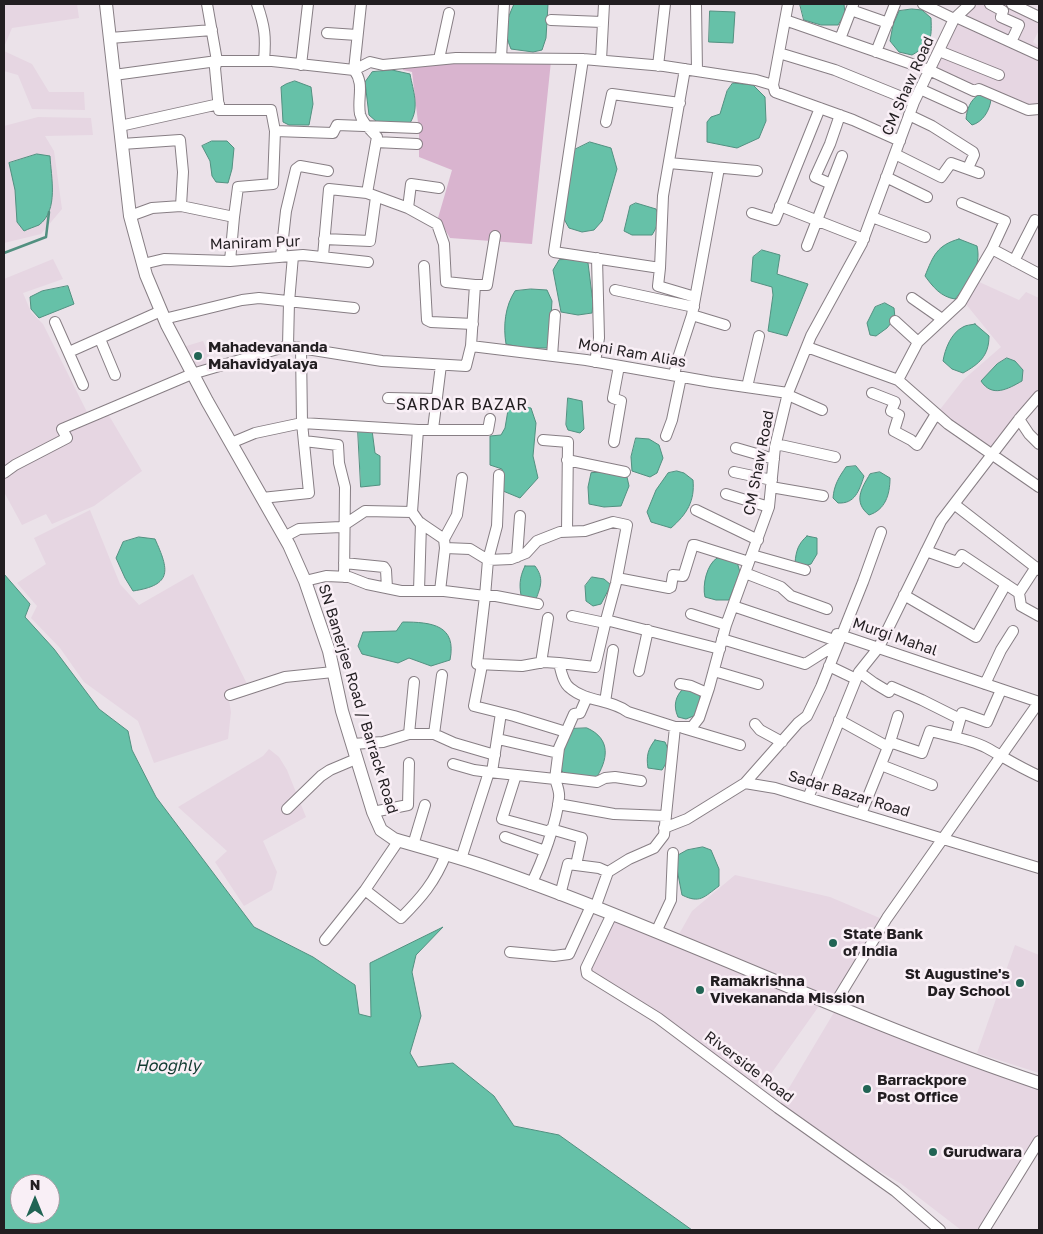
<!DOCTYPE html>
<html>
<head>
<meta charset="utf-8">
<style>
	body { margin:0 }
	#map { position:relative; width:1043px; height:1234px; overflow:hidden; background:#ebe2e9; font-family:"Golos Text",sans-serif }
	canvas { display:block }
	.frame { position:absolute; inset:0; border:5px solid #221e21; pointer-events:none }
	.north { position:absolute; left:10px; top:1174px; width:50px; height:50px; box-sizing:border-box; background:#f9eff6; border:1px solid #a39ba1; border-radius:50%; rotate:0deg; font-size:14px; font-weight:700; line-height:20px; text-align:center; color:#221e21 }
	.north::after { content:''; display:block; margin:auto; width:18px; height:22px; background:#216454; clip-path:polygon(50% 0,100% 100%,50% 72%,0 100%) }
</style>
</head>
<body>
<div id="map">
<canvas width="1043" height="1234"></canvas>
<div class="frame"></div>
<div class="north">N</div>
</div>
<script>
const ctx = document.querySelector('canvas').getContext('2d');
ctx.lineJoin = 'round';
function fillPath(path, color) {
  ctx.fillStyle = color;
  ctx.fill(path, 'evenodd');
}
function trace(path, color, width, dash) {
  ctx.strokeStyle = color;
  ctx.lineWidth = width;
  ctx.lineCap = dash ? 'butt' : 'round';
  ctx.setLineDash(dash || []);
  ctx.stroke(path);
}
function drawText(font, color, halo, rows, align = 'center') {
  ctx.font = font + ' "Golos Text",sans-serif';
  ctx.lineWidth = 5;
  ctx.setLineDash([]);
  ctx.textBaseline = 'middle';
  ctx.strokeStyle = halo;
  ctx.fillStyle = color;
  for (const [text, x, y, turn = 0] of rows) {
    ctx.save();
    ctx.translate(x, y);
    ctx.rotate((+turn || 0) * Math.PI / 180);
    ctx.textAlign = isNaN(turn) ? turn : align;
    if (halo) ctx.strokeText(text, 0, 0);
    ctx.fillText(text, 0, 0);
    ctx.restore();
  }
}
fillPath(new Path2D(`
	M 4,4 L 77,4 L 79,18 L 12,28 L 4,47 Z
	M 972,4 L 1008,4 L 1039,19 L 1039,30 L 1033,42 L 1039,46 L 1039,106 L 1027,108 L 974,88 L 933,69 L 961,14 Z
	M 4,51 L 32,64 L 49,92 L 84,92 L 85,110 L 32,109 L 18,75 L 4,71 Z
	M 38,117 L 91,118 L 93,135 L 45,136 L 54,151 L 62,209 L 41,234 L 4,243 L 4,126 Z
	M 53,259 L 63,279 L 23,293 L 31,312 L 43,324 L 88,414 L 59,426 L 63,437 L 4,469 L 4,279 Z
	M 977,281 L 1019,300 L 1026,292 L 1039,298 L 1039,392 L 1017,415 L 990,448 L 938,412 L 963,380 L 1001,347 L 965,303 Z
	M 203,341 L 213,364 L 194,370 L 183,347 Z
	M 108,414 L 142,471 L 94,506 L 52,524 L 46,514 L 22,525 L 4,492 L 4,476 L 70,441 L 67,431 Z
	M 90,510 L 120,584 L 139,605 L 193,574 L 248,686 L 229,700 L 231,712 L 228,739 L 154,763 L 138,721 L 84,682 L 60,648 L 31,618 L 37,606 L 17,583 L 46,564 L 34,538 Z
	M 269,749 L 279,757 L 287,770 L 306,817 L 263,841 L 277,872 L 272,890 L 244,906 L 215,862 L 227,851 L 178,807 L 263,756 Z
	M 735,875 L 830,897 L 882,919 L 835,1000 L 678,936 L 692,911 Z
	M 615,918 L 726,964 L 819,1006 L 761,1088 L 663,1018 L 592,973 L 591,969 Z
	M 1015,945 L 1039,955 L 1039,1073 L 977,1053 Z
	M 836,1009 L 1039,1087 L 1039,1136 L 1004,1187 L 977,1230 L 961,1230 L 900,1183 L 872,1167 L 780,1103 Z`), '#e6d6e2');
fillPath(new Path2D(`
	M 455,60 L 551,61 L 532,244 L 450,238 L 438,218 L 452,170 L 419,157 L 419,131 L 412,72 L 403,70 L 402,66 Z`), '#d9b4cf');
const water = new Path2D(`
	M 514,4 L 548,4 L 546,38 L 542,50 L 533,52 L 511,49 C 503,30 506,22 514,4 Z
	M 800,4 L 844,4 L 845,14 L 838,25 L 821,25 L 804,20 Z
	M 912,9 L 922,10 L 931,18 C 932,40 931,44 912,55 L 899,52 L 890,41 L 893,25 L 899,11 Z
	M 710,11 L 735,12 L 733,43 L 709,42 Z
	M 392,70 L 410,74 C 413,91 420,107 410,123 L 377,122 L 369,115 L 365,82 L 372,72 Z
	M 295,81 L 311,87 L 313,104 L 309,125 L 289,125 L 283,122 L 281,87 L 286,84 Z
	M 733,83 L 753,85 L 765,97 L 766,121 L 759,138 L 737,148 L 707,142 L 707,122 L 711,117 L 720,114 L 727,91 Z
	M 978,95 L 986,95 L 991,99 C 990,110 983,122 972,125 L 966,119 C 967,109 970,101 978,95 Z
	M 212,141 L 227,141 L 234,148 L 232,169 L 228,183 L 216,182 L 212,176 L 210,161 L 202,146 Z
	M 590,142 L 611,148 L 617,169 L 602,221 L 594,230 L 582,232 L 569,228 L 564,219 L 574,150 Z
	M 37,154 L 50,156 C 51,177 59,210 39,225 C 34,227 28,229 24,231 L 17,222 L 15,190 L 9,163 Z
	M 636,203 L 656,209 C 661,218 657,227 652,235 L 632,235 L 624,231 L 630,206 Z
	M 959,239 L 977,246 C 982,268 968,283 955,299 C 941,297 933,287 925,276 C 933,256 937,245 959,239 Z
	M 762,250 L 780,255 L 777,274 L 808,284 L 787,336 L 768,331 L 773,295 L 772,287 L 751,281 L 753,257 Z
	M 580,259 L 588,263 L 593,303 L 592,313 L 578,315 L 561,312 L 553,270 L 559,260 Z
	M 68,286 L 74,304 L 39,318 L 31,309 L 30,297 L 42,291 Z
	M 531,289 L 547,290 L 552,301 L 549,348 L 524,348 L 506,344 C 503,326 505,306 515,291 Z
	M 885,303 L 894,308 L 895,318 L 887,328 L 876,336 L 870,335 L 867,323 L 875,307 Z
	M 975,324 L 989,336 C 989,356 979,364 963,373 L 952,369 L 943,361 C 945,349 951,333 963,327 C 966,325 971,325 975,324 Z
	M 1007,358 L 1015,361 L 1023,370 L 1022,381 C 1008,389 992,398 981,381 L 997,364 Z
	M 568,398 L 582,401 L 584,429 L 580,433 L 568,430 L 566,425 Z
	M 517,406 L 531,408 L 536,423 L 533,456 L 538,478 L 520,498 L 503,491 L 502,469 L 490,465 L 490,436 L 501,435 L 505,428 L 508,410 Z
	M 358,430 L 372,430 L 375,453 L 380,456 L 380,485 L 361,487 Z
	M 636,438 L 649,439 L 659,445 L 663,458 L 657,473 L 650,477 L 632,471 L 631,457 Z
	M 856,466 L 864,476 C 859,491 855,504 838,503 L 833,498 C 834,485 839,477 846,467 Z
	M 677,471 L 684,473 L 693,480 C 695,501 687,514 671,528 L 651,522 L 647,512 L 656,490 L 668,473 Z
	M 611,472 L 627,477 L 629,486 L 621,506 L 604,507 L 589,504 L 588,487 L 591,473 Z
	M 880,472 L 890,478 C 890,495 885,510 869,515 C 853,502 861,489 870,474 Z
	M 807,536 L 817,538 L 817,554 L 811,564 L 804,566 L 795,563 C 796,551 798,544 807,536 Z
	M 139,537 L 155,539 C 169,570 173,585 133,591 L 125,578 L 116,558 L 123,542 Z
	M 717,558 L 731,558 L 737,562 L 740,572 L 729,600 L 716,600 L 705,597 C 702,585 707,564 717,558 Z
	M 525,566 L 535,566 C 544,578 541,586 536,599 L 522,600 C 519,587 519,578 525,566 Z
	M 4,574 L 30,604 L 25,617 L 54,649 L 99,709 L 128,731 L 132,750 L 156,797 L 254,927 L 313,957 L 355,985 L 359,1014 L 371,1017 L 370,963 L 443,927 L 416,955 L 412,972 L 421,1016 L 410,1053 L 418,1067 L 453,1063 L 494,1096 L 514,1126 L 559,1135 L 692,1230 L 4,1230 ZM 20,1184 L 50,1184 L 50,1214 L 20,1214 Z
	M 592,577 L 604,579 L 611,585 L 601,604 L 593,606 L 586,601 L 585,586 Z
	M 403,622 C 432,622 457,625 450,660 L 431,666 L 409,658 L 398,663 L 362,654 L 358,646 L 363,632 L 396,631 Z
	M 684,688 L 700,692 L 700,701 L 696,715 L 686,719 L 678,717 C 673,706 675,696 684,688 Z
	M 587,728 C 612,739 608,760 595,780 L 566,776 L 559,767 L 568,729 Z
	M 655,740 L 665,742 C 671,754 669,759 662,770 L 648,768 C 646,756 648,749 655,740 Z
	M 703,847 L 711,850 L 719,869 L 719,886 C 704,897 700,904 682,895 L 676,864 L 678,855 L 687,850 Z`);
fillPath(water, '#66c1a8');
trace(water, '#529080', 1);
trace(new Path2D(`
	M 4,253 L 46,237 L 49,212`), '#529080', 2.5);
const minor = new Path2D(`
	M 207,4 L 217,61 L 215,68 L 219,110 L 271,110 L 275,131 L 273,184 L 238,187 L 234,217
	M 257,4 C 265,27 266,37 264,61
	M 696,4 L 697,71
	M 923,4 L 954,19
	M 990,4 L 1003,11 L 1001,17 L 1019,25 L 1011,42
	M 1012,4 L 1039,17
	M 851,10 L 888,23
	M 956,17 L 1039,55
	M 551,20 L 602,22
	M 785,20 L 929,70 L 974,91 L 979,89 L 1028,110 L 1039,109
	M 327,33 L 357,35
	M 110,38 L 212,30
	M 840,39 L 853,5
	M 939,51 L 999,75
	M 876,52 L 895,4
	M 779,53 L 835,70 L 914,102
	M 501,58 L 504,4
	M 439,59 L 449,13
	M 583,59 L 554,252 L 660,268
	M 601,60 L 604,4
	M 301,65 L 308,4
	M 658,66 L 665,4
	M 685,69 L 663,196 L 660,268 L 658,286 L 695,297
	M 354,70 L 361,4
	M 114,75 L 217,61 L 272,61 L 354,70 L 370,62 L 383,65 L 456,58 L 583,59 L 664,66 L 756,80 L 773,85 L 775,92 L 853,120 L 900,141
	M 773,85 L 788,4
	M 920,89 L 962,108
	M 909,115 L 932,126 L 973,152 L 974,155 L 968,168
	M 606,122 L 612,94 L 680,103
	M 120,126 L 219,104
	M 275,131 L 333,133 L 337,125 L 417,128
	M 376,142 L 417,144
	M 122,144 L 180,140 L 183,172 L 181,206
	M 895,154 L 941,177 L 951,163 L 979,173
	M 669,163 L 757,171
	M 886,177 L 927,197
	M 831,184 L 815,177 L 830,144 L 840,115
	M 962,203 L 1005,221 L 992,249
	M 780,206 L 864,239
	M 408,208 L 411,184 L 439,188
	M 752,213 L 775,220 L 820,108
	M 130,216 L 152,208 L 181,206 L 234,217 L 230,261
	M 872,217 L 925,237
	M 324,239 L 370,241 L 376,197
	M 807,246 L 842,156
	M 281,256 L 286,211 L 296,169 L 300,166 L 328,171
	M 323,256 L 329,189 L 367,193
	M 1014,261 L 1035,220
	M 143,264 L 164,259 L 230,261 L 303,255 L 368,262
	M 424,266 L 427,320 L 431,322 L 473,324
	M 475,285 L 487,285 L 495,236
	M 615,290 L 694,307
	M 912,298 L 942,319
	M 692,315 L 725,325
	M 164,319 L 242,300 L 259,298 L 354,308
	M 895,321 L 918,342
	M 55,322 L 83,385
	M 100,339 L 115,375
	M 288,346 L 289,302 L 293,256
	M 471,346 L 586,360 L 711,382 L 788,393
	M 807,347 L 898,380 L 948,424 L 1039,487
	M 69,352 L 161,311
	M 552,356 L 555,315
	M 595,362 L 599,338 L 597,258
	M 674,375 L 678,358 L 692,315 L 719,168
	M 898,380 L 918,342 L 961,302 L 992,249 L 1039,274
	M 747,387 L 759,336
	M 872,393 L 895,402 L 891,411 L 899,415 L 894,431 L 911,440 L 917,445 L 936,414
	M 788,395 L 822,410
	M 388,398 L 437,399
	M 1019,419 L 1029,434 L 1039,444
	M 433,429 L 441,365
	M 666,436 L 672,420 L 681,377
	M 543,440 L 568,442 L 567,531
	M 304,441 L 338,445 L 339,463 L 345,487 L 344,577
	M 614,442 L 621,401 L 613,398 L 619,366
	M 231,443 L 255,433 L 302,423 L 418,430 L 488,430 L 490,419
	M 776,444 L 835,457
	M 736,448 L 774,459
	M 567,460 L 625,472
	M 734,472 L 772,480
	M 4,473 L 15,465 L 67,438 L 62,429 L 192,374 L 288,346 L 382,361 L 466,366 L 471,346 L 475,285 L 446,282 L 444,244 L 437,224 L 408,208 L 367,193 L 377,137 C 371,130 362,123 360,114 C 357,98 365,84 354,70
	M 499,475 L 497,526 L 488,560 L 485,596 L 496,596 L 538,604
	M 771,487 L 823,496
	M 726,494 L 769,507
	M 262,498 L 309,493 L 302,423 L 301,348
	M 954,504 L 1039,570
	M 696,510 L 758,540
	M 412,512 L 418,430
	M 284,537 L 299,529 L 341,527 L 365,511 L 412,512 L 419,522 L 444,539 L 445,548 L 470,549 L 488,560 L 511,559 L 526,553 L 537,541 L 560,532 L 585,531 L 613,522 L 627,525 L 616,583 L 606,620 L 720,649
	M 444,539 L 457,515 L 462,478
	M 926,551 L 957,562 L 962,555 L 1019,593 L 1036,567
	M 752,555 L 805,570
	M 517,557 L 520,516
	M 344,563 L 384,567 L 386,570 L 387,588
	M 745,573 L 781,587 L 791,596 L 827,609
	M 617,578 L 669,588 L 671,587 L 673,575 L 683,576 L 684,574 L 693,545 L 695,545 L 749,562
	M 305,581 L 326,576 L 349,577 L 367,584 L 401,591 L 444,591 L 485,596 L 477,664 L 522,666 L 544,662 L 559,663 C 561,671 563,683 570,688 C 586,702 611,699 628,712 L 675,727
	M 419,591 L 421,523
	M 440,591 L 445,548
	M 1019,593 L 1021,606 L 1039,616
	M 904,595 L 976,637 L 1006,584
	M 733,606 L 834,640
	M 691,614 L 726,625
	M 572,616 L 605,623
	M 722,639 L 805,664 L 832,647 L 837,634 L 1039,702
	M 541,663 L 548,618
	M 559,663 L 595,667 L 606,620
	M 482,665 L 474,706 L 514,716 L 566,732
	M 829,666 L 856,679
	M 639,671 L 648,630
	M 714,671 L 758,684
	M 859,672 L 874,683 L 889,692 L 892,687 L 922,700 L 960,719
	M 680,684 L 691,686 L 707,693
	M 985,684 L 1001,650 L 1013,631
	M 230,695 L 285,677 L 333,672
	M 605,702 L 613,650
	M 839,720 L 888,747
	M 755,724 L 760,730 L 782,742
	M 683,728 L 740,745
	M 409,734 L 414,682
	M 434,734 L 442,675
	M 955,737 L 962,713 L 987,722 L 1001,690
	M 498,739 L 558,753
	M 890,742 L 922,753 L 930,731 C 949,736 970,739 987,748 C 1005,758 1019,767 1039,776
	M 352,744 L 383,742 L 409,734 L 434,734 L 454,743 L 495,755
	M 453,764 L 474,770 L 489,772
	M 881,765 L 932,785
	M 492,772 L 501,713
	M 516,775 L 502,819 L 550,832
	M 556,777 L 597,782 L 605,778 L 615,777 L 641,781
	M 745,783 L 775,788 L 1039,868
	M 808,798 L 859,672 L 879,647 L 941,521 L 1020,418 L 1039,396
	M 558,804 L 614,814 L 666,816
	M 287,809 L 321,776 L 330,770 L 356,759
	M 373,812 L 408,805 L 409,763
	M 861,814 L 890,742 L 898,716
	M 664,828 L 687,819 L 745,783 L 798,723 L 807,716 L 821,687 L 863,582 L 881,532
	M 551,829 L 582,838 L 576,865
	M 505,837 L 545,851
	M 413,845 L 425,805
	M 461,859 L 489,772 L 555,779 L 559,748 L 574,714 L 580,713 L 587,697
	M 531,884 C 542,863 557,821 559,798 C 560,792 557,785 555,779
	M 365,890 L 401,918 C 421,898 435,882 446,854
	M 560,895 L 568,864 L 599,868 L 608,872
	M 595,908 L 608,872 L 629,859 L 654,848 L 664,835 L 675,727 L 692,727 L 699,718 L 709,688 L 726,625 L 769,507 L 775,447 L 788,393 L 811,336 L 862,243 L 914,102 L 954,19 L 970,4
	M 612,914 L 586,968 L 587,974 L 658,1018 L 778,1108 L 895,1191 L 940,1230
	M 656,932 L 671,900 L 673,853
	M 325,940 L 365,890 L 399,840
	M 510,952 L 554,956 L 569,954 L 591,906
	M 834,1005 L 887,918 L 1039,702
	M 984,1230 L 1039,1141`);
const tertiary = new Path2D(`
	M 106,4 L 130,216 L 146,275 L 167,325 L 207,401 L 289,545 L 305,581 L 329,651 L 342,711 L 373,812 L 381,830 L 394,839 C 424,848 454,856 484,866 C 672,931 851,1020 1039,1083`);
trace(minor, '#877e84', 12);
trace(tertiary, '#877e84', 14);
trace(minor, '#fff', 10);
trace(tertiary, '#fff', 12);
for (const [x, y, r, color] of [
	[198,356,5,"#216454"],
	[833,943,5,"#216454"],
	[1020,983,5,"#216454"],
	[700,990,5,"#216454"],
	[867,1089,5,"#216454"],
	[933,1152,5,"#216454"]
]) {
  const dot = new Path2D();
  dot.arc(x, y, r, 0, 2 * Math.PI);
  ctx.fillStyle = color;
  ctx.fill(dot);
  trace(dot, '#f9eff6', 2);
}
drawText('15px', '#221e21', '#f9eff6', [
	["CM Shaw Road",908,86,-66],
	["Maniram Pur",255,243,-2],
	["Moni Ram Alias",632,353,10],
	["CM Shaw Road",759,463,-79],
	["Murgi Mahal",895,637,19],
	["SN Banerjee Road / Barrack Road",358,699,73],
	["Sadar Bazar Road",849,794,17],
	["Riverside Road",749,1067,37]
]);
drawText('bold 15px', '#221e21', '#f9eff6', [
	["Mahadevananda",208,347],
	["Mahavidyalaya",208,364],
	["State Bank",843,934],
	["of India",843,951],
	["St Augustine's",1010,974,"right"],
	["Day School",1010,991,"right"],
	["Ramakrishna",710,981],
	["Vivekananda Mission",710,998],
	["Barrackpore",877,1080],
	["Post Office",877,1097],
	["Gurudwara",943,1152]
], 'left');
ctx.letterSpacing = '1px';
drawText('16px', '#221e21', '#f9eff6', [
	["SARDAR BAZAR",462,405]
]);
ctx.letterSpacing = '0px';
drawText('italic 16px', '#113b31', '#f9eff6', [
	["Hooghly",168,1066]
]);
</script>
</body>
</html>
